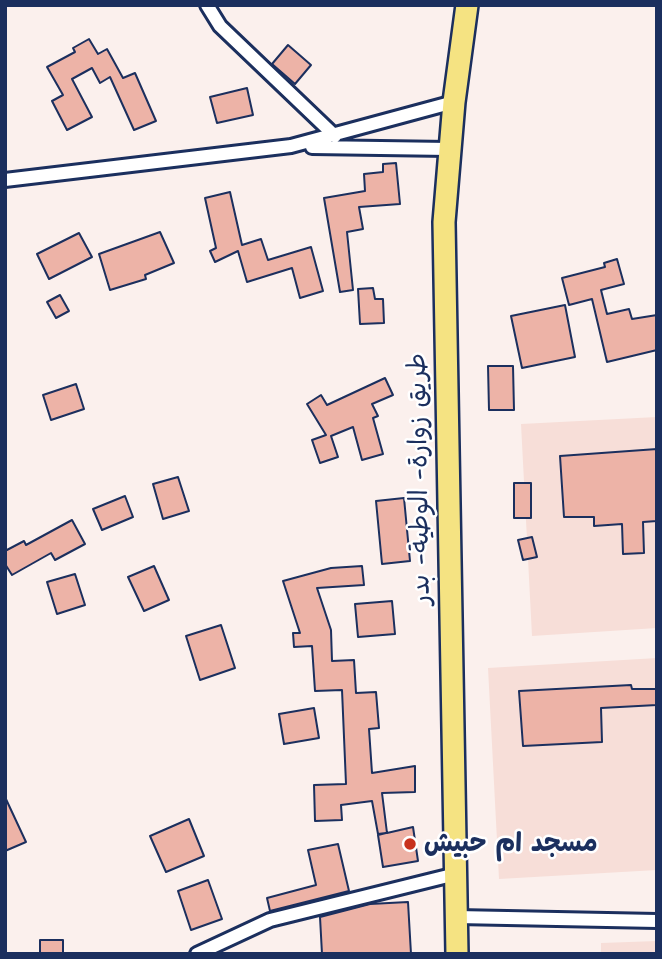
<!DOCTYPE html>
<html>
<head>
<meta charset="utf-8">
<style>
	body { margin:0 }
	#map { position:relative; width:662px; height:959px; overflow:hidden; background:#fbf0ed; font-family:"Shantell Sans",sans-serif }
	canvas { display:block }
	.frame { position:absolute; inset:0; border:7px solid #1b2f5e; pointer-events:none }
</style>
</head>
<body>
<div id="map">
<canvas width="662" height="959"></canvas>
<div class="frame"></div>
</div>
<script>
const ctx = document.querySelector('canvas').getContext('2d');
ctx.lineJoin = 'round';
function fillPath(path, color) {
  ctx.fillStyle = color;
  ctx.fill(path, 'evenodd');
}
function trace(path, color, width, dash) {
  ctx.strokeStyle = color;
  ctx.lineWidth = width;
  ctx.lineCap = dash ? 'butt' : 'round';
  ctx.setLineDash(dash || []);
  ctx.stroke(path);
}
function drawText(font, color, halo, rows, align = 'center') {
  ctx.font = font + ' "Shantell Sans","Playpen Sans Arabic",sans-serif';
  ctx.lineWidth = 5;
  ctx.setLineDash([]);
  ctx.textBaseline = 'middle';
  ctx.strokeStyle = halo;
  ctx.fillStyle = color;
  for (const [text, x, y, turn = 0] of rows) {
    ctx.save();
    ctx.translate(x, y);
    ctx.rotate((+turn || 0) * Math.PI / 180);
    ctx.textAlign = isNaN(turn) ? turn : align;
    if (halo) ctx.strokeText(text, 0, 0);
    ctx.fillText(text, 0, 0);
    ctx.restore();
  }
}
fillPath(new Path2D(`
	M 657,417 L 657,628 L 532,636 L 521,424 Z
	M 657,658 L 657,870 L 499,879 L 488,668 Z
	M 657,941 L 657,954 L 601,954 L 601,943 Z`), '#f7ded8');
const building = new Path2D(`
	M 89,39 L 98,54 L 107,49 L 123,78 L 135,73 L 156,121 L 134,130 L 110,77 L 100,83 L 92,68 L 72,79 L 92,117 L 67,130 L 52,101 L 63,95 L 47,67 L 75,52 L 73,48 Z
	M 288,45 L 311,65 L 295,84 L 272,64 Z
	M 247,88 L 253,115 L 217,123 L 210,97 Z
	M 396,163 L 400,204 L 359,207 L 363,229 L 347,232 L 353,290 L 340,292 L 324,198 L 365,191 L 364,174 L 383,172 L 383,164 Z
	M 230,192 L 242,245 L 261,239 L 268,260 L 311,247 L 323,291 L 300,298 L 292,268 L 247,282 L 238,251 L 215,262 L 210,251 L 216,248 L 205,198 Z
	M 160,232 L 174,263 L 145,275 L 146,279 L 110,290 L 99,254 Z
	M 79,233 L 92,257 L 49,279 L 37,254 Z
	M 617,259 L 624,284 L 601,290 L 607,314 L 629,309 L 632,319 L 657,315 L 657,350 L 607,362 L 592,299 L 569,305 L 562,278 L 605,267 L 604,263 Z
	M 373,288 L 375,299 L 383,299 L 384,323 L 360,324 L 358,289 Z
	M 60,295 L 69,311 L 56,318 L 47,302 Z
	M 565,305 L 575,357 L 522,368 L 511,316 Z
	M 488,366 L 513,366 L 514,410 L 489,410 Z
	M 385,378 L 393,395 L 372,404 L 378,416 L 373,418 L 383,454 L 362,460 L 353,427 L 331,436 L 338,457 L 320,463 L 312,440 L 326,435 L 307,404 L 321,395 L 327,405 Z
	M 76,384 L 84,409 L 51,420 L 43,395 Z
	M 657,449 L 657,521 L 643,522 L 644,553 L 623,554 L 622,524 L 594,526 L 594,517 L 564,517 L 560,456 Z
	M 178,477 L 189,511 L 163,519 L 153,484 Z
	M 514,483 L 531,483 L 531,518 L 514,518 Z
	M 125,496 L 133,517 L 102,530 L 93,509 Z
	M 404,498 L 410,561 L 382,564 L 376,501 Z
	M 72,520 L 85,544 L 55,560 L 51,553 L 12,575 L 5,564 L 5,551 L 24,541 L 26,545 Z
	M 532,537 L 537,557 L 523,560 L 518,540 Z
	M 154,566 L 169,600 L 144,611 L 128,577 Z
	M 362,566 L 364,585 L 317,588 L 331,630 L 332,661 L 354,660 L 356,693 L 376,692 L 379,728 L 369,729 L 372,773 L 415,766 L 415,792 L 382,793 L 387,833 L 413,827 L 418,861 L 383,867 L 378,835 L 386,833 L 378,834 L 372,801 L 341,805 L 342,820 L 315,821 L 314,785 L 346,784 L 342,690 L 315,691 L 312,646 L 294,647 L 293,633 L 300,633 L 283,581 L 331,568 Z
	M 75,574 L 85,605 L 57,614 L 47,582 Z
	M 392,601 L 395,634 L 358,637 L 355,604 Z
	M 221,625 L 235,668 L 200,680 L 186,636 Z
	M 631,685 L 632,689 L 657,689 L 657,705 L 601,708 L 602,742 L 523,746 L 519,691 Z
	M 314,708 L 319,738 L 284,744 L 279,714 Z
	M 5,797 L 26,842 L 5,851 Z
	M 189,819 L 204,856 L 166,872 L 150,836 Z
	M 338,844 L 349,891 L 270,911 L 267,898 L 316,885 L 308,850 Z
	M 208,880 L 222,919 L 191,930 L 178,891 Z
	M 408,902 L 411,954 L 322,954 L 320,917 L 370,904 Z
	M 40,940 L 63,940 L 63,954 L 40,954 Z`);
fillPath(building, '#edb3a7');
trace(building, '#1b2f5e', 2);
const street = new Path2D(`
	M 207,5 L 220,26 L 335,136
	M 312,147 L 449,149
	M 5,180 L 291,146 L 454,102
	M 457,917 L 657,921
	M 197,954 L 270,920 L 456,874`);
const highway = new Path2D(`
	M 457,954 L 444,222 L 454,102 L 467,5`);
trace(street, '#1b2f5e', 18);
trace(highway, '#1b2f5e', 26);
trace(street, '#fff', 12);
trace(highway, '#f5e382', 21);
for (const [x, y, r, color] of [
	[410,844,7,"#c8321e"]
]) {
  const dot = new Path2D();
  dot.arc(x, y, r, 0, 2 * Math.PI);
  ctx.fillStyle = color;
  ctx.fill(dot);
  trace(dot, '#fff', 2.5);
}
drawText('26px', '#1b2f5e', '#fff', [
	["طريق زوارة- الوطية- بدر",420,479,-91]
]);
drawText('bold 26px', '#1b2f5e', '#fff', [
	["مسجد ام حبيش",424,844]
], 'left');
</script>
</body>
</html>
